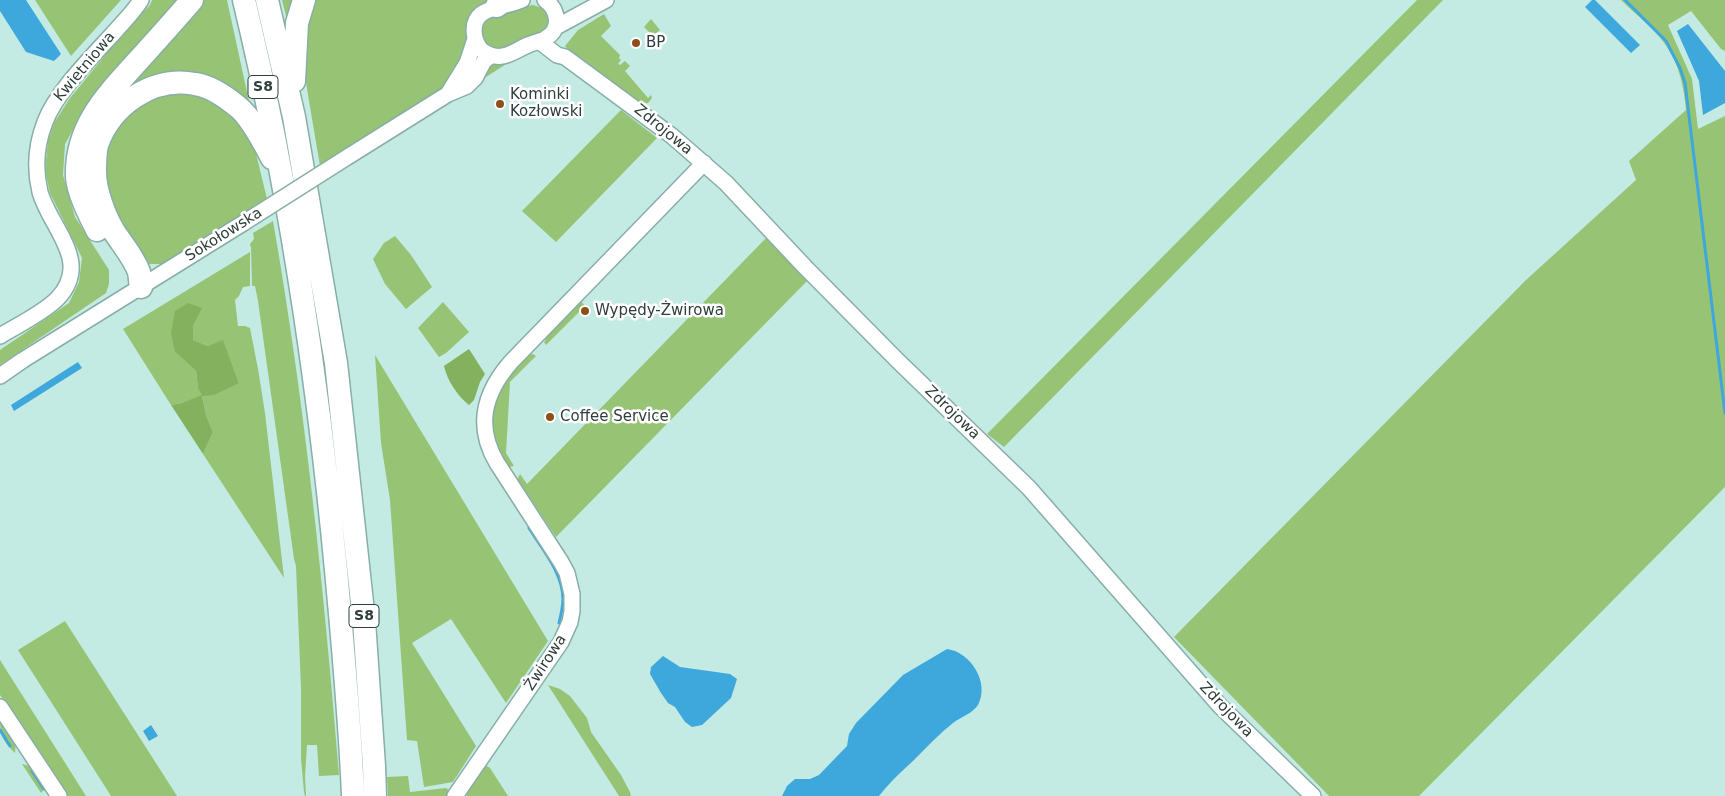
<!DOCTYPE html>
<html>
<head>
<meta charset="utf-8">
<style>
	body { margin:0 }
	canvas { display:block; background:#c3eae3 }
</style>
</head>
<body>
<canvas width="1725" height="796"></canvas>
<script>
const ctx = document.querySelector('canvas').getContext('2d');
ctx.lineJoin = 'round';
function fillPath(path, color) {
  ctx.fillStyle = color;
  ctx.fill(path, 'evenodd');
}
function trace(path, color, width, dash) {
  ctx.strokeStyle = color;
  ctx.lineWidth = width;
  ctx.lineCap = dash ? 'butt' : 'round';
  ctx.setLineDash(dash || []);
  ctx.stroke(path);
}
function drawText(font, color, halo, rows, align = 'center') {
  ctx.font = font + ' "DejaVu Sans",sans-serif';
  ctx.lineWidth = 5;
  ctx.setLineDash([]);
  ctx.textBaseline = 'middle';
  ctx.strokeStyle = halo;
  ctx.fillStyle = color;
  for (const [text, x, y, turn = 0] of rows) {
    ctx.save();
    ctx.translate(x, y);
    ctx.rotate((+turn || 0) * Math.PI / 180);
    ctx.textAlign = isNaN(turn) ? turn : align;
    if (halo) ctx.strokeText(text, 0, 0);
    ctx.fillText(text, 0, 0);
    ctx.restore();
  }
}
fillPath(new Path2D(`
	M 35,0 L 121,0 L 71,56 Z
	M 152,0 L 183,0 L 84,110 L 65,144 L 63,175 L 75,217 L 109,270 L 109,284 L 106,293 L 0,365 L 0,350 L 69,303 L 79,282 L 82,258 L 50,193 L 45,170 L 48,141 L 54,123 L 70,98 L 122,35 L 150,5 Z
	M 204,0 L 227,0 L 250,106 L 218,83 L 109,105 L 191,16 Z
	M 282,0 L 297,0 L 288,24 Z
	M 311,0 L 491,0 L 468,23 L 466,43 L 461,61 L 443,88 L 320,166 L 303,65 Z
	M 1417,0 L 1443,0 L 1004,447 L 987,434 Z
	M 1621,0 L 1725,0 L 1725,51 L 1721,49 L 1691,11 L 1668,25 L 1692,79 L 1698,129 L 1725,116 L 1725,487 L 1419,796 L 1329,796 L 1174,637 L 1526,280 L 1636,180 L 1629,161 L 1686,110 C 1684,87 1679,63 1665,44 C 1654,28 1635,14 1621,0 Z
	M 532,5 C 546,7 552,18 545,30 L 509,47 L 497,50 C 481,44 477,29 489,17 Z
	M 604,14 L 611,26 L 601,36 L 620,55 L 619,58 L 621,60 L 618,64 L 620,65 L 625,61 L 630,66 L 625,71 L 648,98 L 651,95 L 652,98 L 648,103 L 641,104 C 618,85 583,70 565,46 L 578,30 Z
	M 651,19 L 660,30 L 653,36 L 644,27 Z
	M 511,61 L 475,84 L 491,64 Z
	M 186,91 L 215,98 L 240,121 L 253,141 L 267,199 L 165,264 L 148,264 L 117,222 L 104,187 L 103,154 L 115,124 L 158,93 Z
	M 621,110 L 657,138 L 556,242 L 522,211 Z
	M 273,221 C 305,404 324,589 339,775 L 319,776 L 317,745 L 307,745 L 305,776 L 306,796 L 305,796 L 304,792 L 301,758 L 301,688 L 296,566 L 294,559 L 258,301 L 255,286 L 252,286 L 251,248 L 250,244 L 254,239 L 253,233 Z
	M 395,236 L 411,255 L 432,287 L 406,309 L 385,284 L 373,259 L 384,243 Z
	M 767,237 L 808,280 L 556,537 L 530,498 L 526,500 L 516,482 L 520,474 L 527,484 Z
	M 250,252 L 250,286 L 243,287 L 239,296 L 235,300 L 238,326 L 245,326 L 250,328 L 258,369 L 265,413 L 284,578 L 203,454 L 213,432 L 206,415 L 202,396 L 182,403 L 171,405 L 123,329 ZM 201,309 L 193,326 L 193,340 L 208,346 L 223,341 L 239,383 L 198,388 L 196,371 L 175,352 Z
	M 580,300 L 585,306 L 546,345 L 544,342 L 546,340 L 544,338 Z
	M 443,302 L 469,332 L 446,353 L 439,357 L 418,328 Z
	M 533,354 L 536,356 L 510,382 L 506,453 L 514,466 L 508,467 C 504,461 499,454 496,447 C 485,418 495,390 515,369 C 520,363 526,355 533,354 Z
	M 375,355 L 548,641 L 506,703 L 451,619 L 412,643 L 476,746 L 453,782 L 424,787 L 417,741 L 407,740 L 390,500 L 381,443 Z
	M 65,621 L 177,796 L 111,796 L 18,650 Z
	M 0,660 L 86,796 L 66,796 L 18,721 L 0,695 Z
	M 548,685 L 560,689 L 570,696 L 587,718 L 591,732 L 621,775 L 630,792 L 631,796 L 619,796 Z
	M 0,718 L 16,741 L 15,753 C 2,740 0,735 0,718 Z
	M 22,764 L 33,767 L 45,788 L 41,793 Z
	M 484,764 L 490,768 L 508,796 L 467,796 L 467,789 Z
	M 408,776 L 410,792 L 446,788 L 450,791 L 447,796 L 388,796 L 387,777 Z`), '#97c375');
fillPath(new Path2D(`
	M 188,303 L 202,308 L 193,326 L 193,340 L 208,346 L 223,340 L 239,383 L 214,395 L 202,396 L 206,415 L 213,432 L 203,454 L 171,405 L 182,403 L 202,395 L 198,388 L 196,371 L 175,352 L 171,333 L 175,311 Z
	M 469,349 L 485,374 L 480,382 L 474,400 L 469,405 C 458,397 447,380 444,366 Z`), '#83b15e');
fillPath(new Path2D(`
	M 0,0 L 26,0 L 61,54 L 54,61 L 26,52 L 0,11 Z
	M 1592,0 L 1595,0 L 1640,45 L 1631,53 L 1585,7 Z
	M 1688,24 L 1725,71 L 1725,103 L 1703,115 L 1699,81 L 1677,31 Z
	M 78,362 L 82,368 L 14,411 L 11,405 Z
	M 947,649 C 971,652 990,683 978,705 C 973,713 961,717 953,723 C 939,734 927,747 914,760 C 902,771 889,783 879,796 L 782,796 L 787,786 L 795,779 L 810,779 L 819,775 L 847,746 L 849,734 L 856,723 L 903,675 Z
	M 663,656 L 680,667 L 730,674 L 737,679 L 731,698 L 702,725 L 692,727 L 685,722 L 675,707 L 668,703 L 661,693 L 650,674 L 651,667 Z
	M 151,725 L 158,736 L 149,741 L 143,731 Z`), '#3ea7dc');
trace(new Path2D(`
	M 1625,0 L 1666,41 L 1680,68 L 1685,83 L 1725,413
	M 529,528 C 542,549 563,573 563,599 C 563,607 561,615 559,623
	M 0,730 L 10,746
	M 32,771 L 44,789`), '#3ea7dc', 3);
const minor = new Path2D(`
	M 522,0 C 502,9 468,5 475,38 C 477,45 480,50 486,53 C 502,62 514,51 528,45 C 534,42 541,42 546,38 C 562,29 558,9 545,0
	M 556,27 L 606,0
	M 539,41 L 557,55 L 565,57 L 672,136 L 726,183 L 805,267 L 897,360 L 1029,488 L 1220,706 L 1313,796
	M 448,94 L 467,63 L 475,39
	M 349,156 L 448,94 L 467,86 L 475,78 L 484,61 L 491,56
	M 0,336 C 18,325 43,313 57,299 C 93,262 50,228 40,192 C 34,167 36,145 45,122 C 57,90 96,53 119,27 C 127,18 135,10 141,0
	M 0,376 L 23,360 L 245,222
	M 0,707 L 59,796
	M 455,796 L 561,642 L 570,622 L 572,611 L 572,594 L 567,573 L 561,562 L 497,463 C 475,426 484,393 511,362 L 704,163`);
const highway = new Path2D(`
	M 244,0 C 289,187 318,379 336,570 C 343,645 350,721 353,796
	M 267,0 L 294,117 L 336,363 L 364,621 L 374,766 L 375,796
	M 497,6 L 504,0
	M 294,81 L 297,23 L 304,0
	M 97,230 C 90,216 78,193 77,177 C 75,128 106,96 136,63 C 155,42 174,21 192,0
	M 141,287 C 140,282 140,277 139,272 C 134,258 123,245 115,233 C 105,218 95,190 95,172 C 95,164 95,153 97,145 C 111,105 152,76 195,84 C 210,86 226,97 238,107 C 251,117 264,143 272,158`);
trace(minor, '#88aea7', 18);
trace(highway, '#88aea7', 25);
trace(minor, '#fff', 15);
trace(highway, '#fff', 22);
const minorBridge = new Path2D(`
	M 245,222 L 349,156`);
trace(minorBridge, '#88aea7', 18, []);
trace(minorBridge, '#fff', 15);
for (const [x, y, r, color] of [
	[636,43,5,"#8f4f19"],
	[500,104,5,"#8f4f19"],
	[585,311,5,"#8f4f19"],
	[550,417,5,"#8f4f19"]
]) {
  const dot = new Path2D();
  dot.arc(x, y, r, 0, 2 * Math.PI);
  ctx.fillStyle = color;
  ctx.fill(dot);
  trace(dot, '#fff', 2);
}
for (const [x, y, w] of [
	[263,87,30],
	[364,616,30]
]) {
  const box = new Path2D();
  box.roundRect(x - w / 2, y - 11.5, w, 23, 4);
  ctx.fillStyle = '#fff';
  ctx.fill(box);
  trace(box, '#2e3e3b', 1);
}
drawText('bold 14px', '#2e3e3b', null, [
	["S8",263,87],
	["S8",364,616]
]);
drawText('15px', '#2e3e3b', '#fff', [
	["BP",646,43],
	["Kominki",510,95],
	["Kozłowski",510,112],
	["Wypędy-Żwirowa",595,311],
	["Coffee Service",560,417]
], 'left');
drawText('15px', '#2e3e3b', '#fff', [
	["Kwietniowa",85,67,-50],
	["Zdrojowa",663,130,39],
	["Sokołowska",224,235,-32],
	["Zdrojowa",952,413,44],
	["Żwirowa",546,663,-57],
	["Zdrojowa",1226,710,46]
]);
</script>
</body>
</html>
